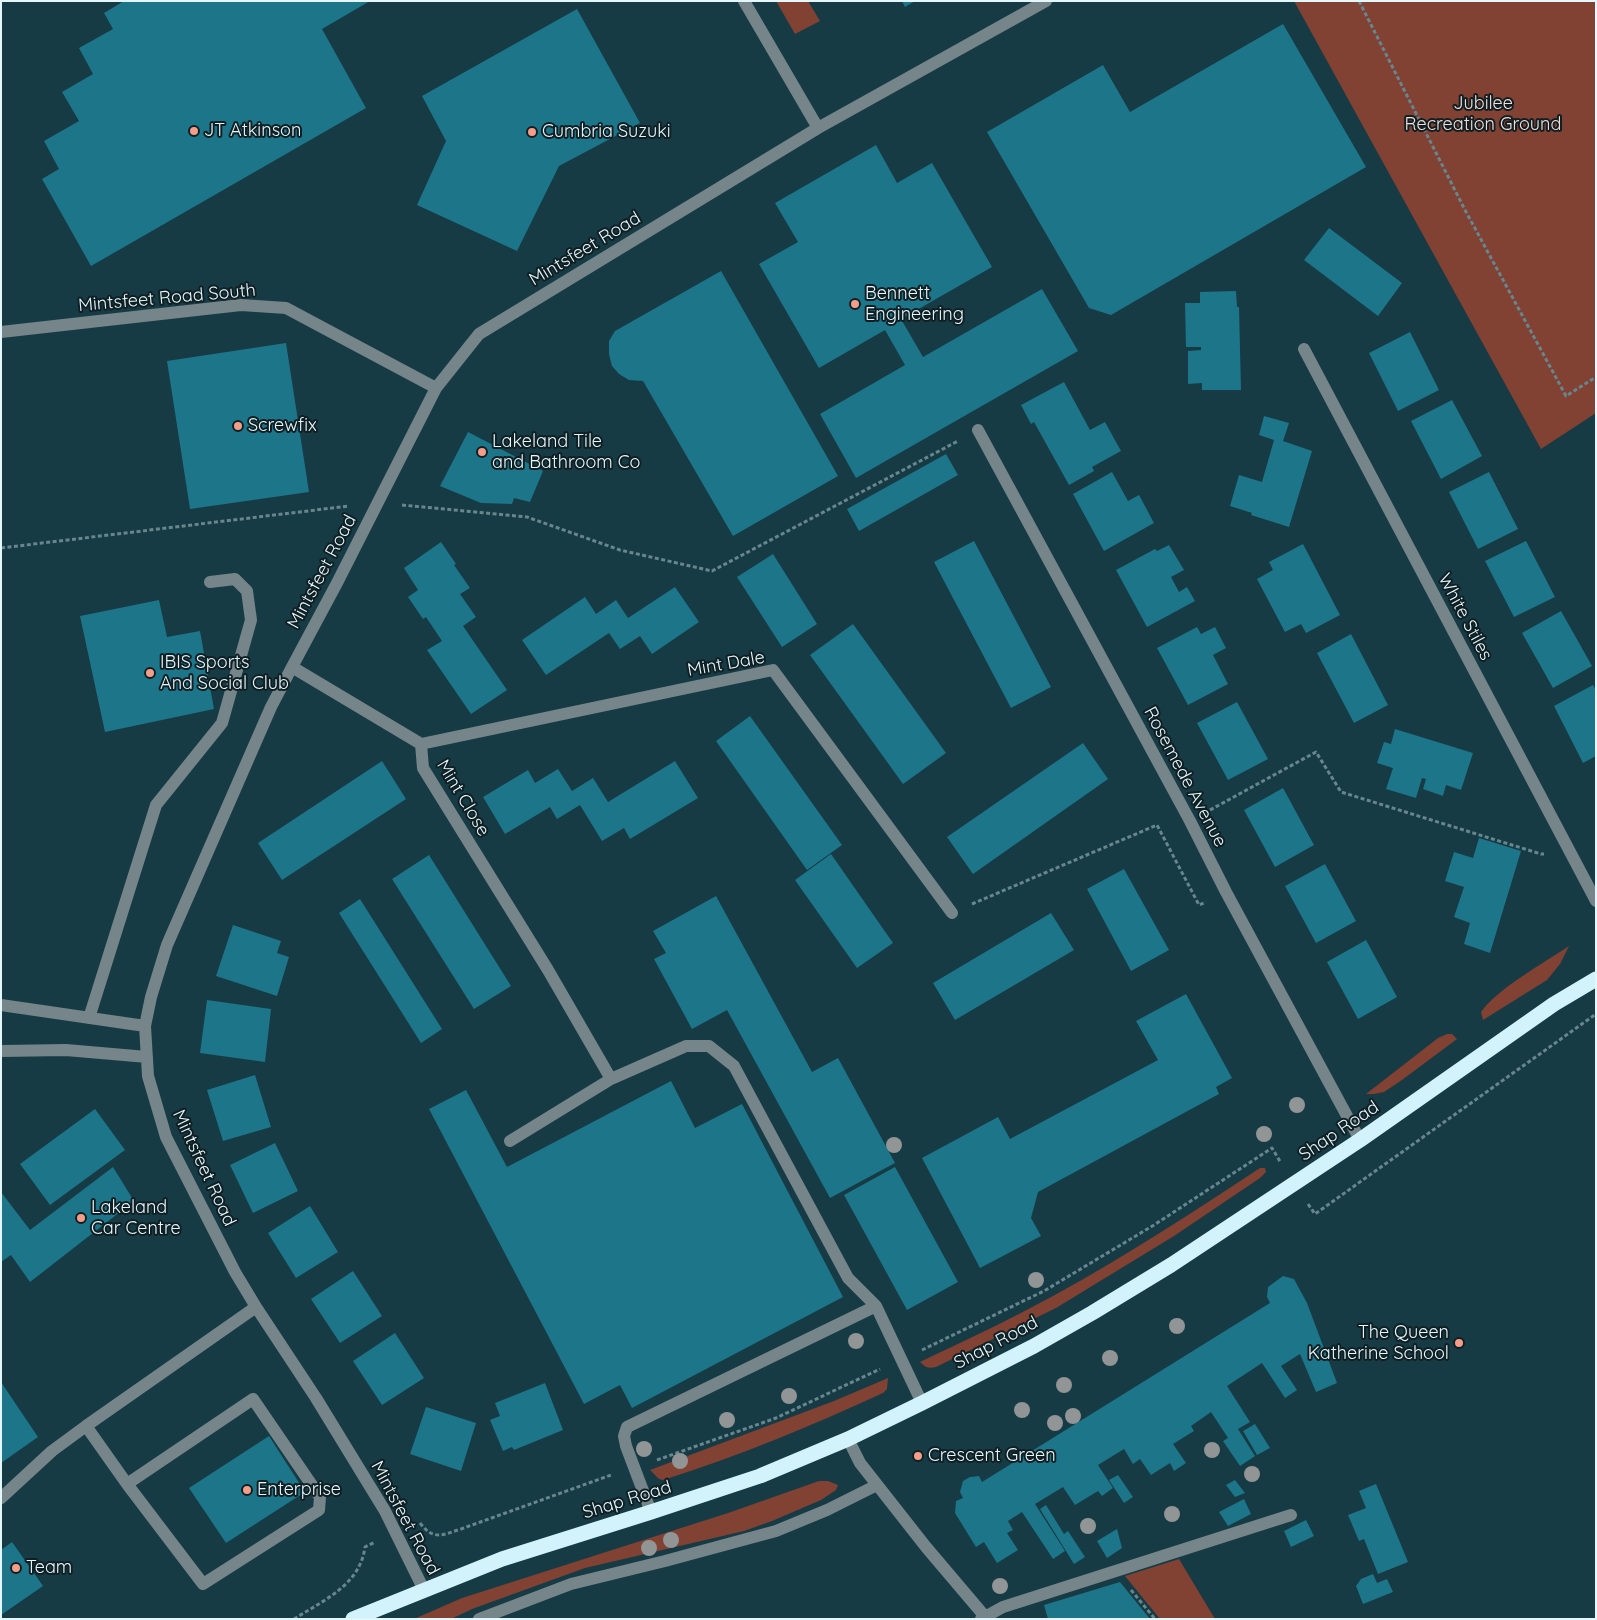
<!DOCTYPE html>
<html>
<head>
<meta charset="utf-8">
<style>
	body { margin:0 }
	#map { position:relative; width:1597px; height:1620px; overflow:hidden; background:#163b44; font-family:Quicksand,sans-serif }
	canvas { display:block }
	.frame { position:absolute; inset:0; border:2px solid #e3f7fd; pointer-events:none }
</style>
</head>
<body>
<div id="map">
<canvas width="1597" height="1620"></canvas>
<div class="frame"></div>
</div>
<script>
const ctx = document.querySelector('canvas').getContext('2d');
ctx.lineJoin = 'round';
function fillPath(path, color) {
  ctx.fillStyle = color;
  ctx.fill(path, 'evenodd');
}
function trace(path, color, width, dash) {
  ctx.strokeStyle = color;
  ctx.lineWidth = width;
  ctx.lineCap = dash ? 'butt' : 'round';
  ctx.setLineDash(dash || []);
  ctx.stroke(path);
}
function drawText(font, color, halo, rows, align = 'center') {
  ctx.font = font + ' Quicksand,sans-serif';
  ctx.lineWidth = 4;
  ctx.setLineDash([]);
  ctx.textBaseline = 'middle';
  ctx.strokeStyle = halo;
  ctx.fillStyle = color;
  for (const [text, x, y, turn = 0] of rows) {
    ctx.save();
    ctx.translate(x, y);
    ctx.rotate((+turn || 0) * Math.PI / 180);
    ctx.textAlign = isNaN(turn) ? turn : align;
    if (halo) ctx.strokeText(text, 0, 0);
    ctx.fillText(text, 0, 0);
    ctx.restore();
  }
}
fillPath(new Path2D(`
	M 776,1 L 808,1 L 820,21 L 795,34 Z
	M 1294,1 L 1596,1 L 1596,413 L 1541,449 Z
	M 1569,946 L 1560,964 L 1547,980 L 1483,1020 L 1481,1012 C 1498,988 1544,963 1569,946 Z
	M 1447,1034 L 1452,1034 L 1457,1039 L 1402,1080 L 1384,1092 L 1374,1094 L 1366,1094 L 1438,1038 Z
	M 1260,1168 L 1265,1168 L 1266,1172 L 1260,1178 L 1174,1236 L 1056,1308 L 936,1367 C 928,1369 925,1367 920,1362 C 964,1341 1009,1320 1053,1296 C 1124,1257 1192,1213 1260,1168 Z
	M 888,1378 L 887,1389 L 883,1393 C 811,1426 739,1456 663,1480 L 659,1479 L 650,1470 L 834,1401 Z
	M 819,1481 L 828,1481 L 838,1485 L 836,1490 L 821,1500 L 772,1521 L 744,1531 L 585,1568 L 472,1609 L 451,1619 L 414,1619 L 462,1598 L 728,1513 Z
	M 1179,1559 L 1215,1619 L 1160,1619 L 1125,1576 Z`), '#814133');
fillPath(new Path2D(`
	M 124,1 L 370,1 L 322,29 L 366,108 L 91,266 L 42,179 L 59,169 L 44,141 L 79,121 L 62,92 L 93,74 L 79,48 L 113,29 L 104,13 Z
	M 902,1 L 915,1 L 905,7 Z
	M 577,9 L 640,123 L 559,166 L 517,251 L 417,205 L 446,141 L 422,96 Z
	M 1283,24 L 1366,167 L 1111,315 L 1089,308 L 987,132 L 1103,65 L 1130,112 Z
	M 876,145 L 897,183 L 932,163 L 992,267 L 901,319 L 923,357 L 1042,289 L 1078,351 L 856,478 L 820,414 L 905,365 L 885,330 L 819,368 L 759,264 L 798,242 L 775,203 Z
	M 1329,228 L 1402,283 L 1378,316 L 1304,260 Z
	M 721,271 L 838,476 L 733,536 L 643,381 L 629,380 L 619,374 L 612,366 L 609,354 L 609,341 L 615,331 Z
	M 1236,291 L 1237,307 L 1239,307 L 1241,390 L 1202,390 L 1202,383 L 1188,384 L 1188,351 L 1201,350 L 1201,347 L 1186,347 L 1185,303 L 1200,303 L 1200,292 Z
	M 1410,332 L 1439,390 L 1398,411 L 1369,353 Z
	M 286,343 L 309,492 L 190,509 L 167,361 Z
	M 1064,382 L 1090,430 L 1105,422 L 1121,451 L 1092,467 L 1094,471 L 1069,485 L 1034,422 L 1031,424 L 1021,405 Z
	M 1452,400 L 1482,456 L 1441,479 L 1411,421 Z
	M 1264,416 L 1289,423 L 1283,441 L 1312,451 L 1289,527 L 1251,515 L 1252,513 L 1230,506 L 1239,475 L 1262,482 L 1274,440 L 1259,435 Z
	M 468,432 L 543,471 L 530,502 L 514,498 L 512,504 L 481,503 L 440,486 Z
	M 946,454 L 958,475 L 859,531 L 847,509 Z
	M 1112,472 L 1128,501 L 1139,495 L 1154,523 L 1104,551 L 1073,494 Z
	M 1489,472 L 1518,529 L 1478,549 L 1449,492 Z
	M 974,541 L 1051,687 L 1011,708 L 934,562 Z
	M 1526,541 L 1555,597 L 1514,617 L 1485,561 Z
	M 441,542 L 456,564 L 454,565 L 470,588 L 460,594 L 476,617 L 463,626 L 507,690 L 471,714 L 427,650 L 442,641 L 426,617 L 423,619 L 408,597 L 418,590 L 404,568 Z
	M 1303,544 L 1340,615 L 1306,633 L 1301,624 L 1285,632 L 1257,579 L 1273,570 L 1269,562 Z
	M 1169,545 L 1184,570 L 1171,577 L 1179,592 L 1187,587 L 1195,601 L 1147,627 L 1116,570 L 1155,549 L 1157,551 Z
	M 773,554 L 817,624 L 782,647 L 737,577 Z
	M 675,587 L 699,622 L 652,654 L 640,636 L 620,649 L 609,633 L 546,675 L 522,640 L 585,597 L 596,614 L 616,600 L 628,618 Z
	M 159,600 L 167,637 L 200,631 L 214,709 L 105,732 L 80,616 Z
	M 1561,611 L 1592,666 L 1553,688 L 1522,633 Z
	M 853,624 L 946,753 L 903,784 L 810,655 Z
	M 1197,627 L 1201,634 L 1215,627 L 1226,648 L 1213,655 L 1228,684 L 1188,705 L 1157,648 Z
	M 1351,634 L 1388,705 L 1354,723 L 1317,653 Z
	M 1593,685 L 1596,690 L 1596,756 L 1583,763 L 1554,706 Z
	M 1237,702 L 1268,759 L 1228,780 L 1197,723 Z
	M 750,716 L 842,845 L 807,870 L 716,741 Z
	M 1395,729 L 1473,753 L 1461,790 L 1446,785 L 1443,796 L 1423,789 L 1426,779 L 1422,778 L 1416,798 L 1386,789 L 1393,768 L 1377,763 L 1384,742 L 1391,744 Z
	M 1083,743 L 1108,779 L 973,874 L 947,837 Z
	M 382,761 L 406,799 L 282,880 L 258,843 Z
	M 675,761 L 698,798 L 630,839 L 624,828 L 602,841 L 580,805 L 557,819 L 550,807 L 505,834 L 483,797 L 528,770 L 535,783 L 558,769 L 572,791 L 593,778 L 608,802 Z
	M 1283,788 L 1314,845 L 1275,867 L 1244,810 Z
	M 1479,838 L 1521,851 L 1490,953 L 1464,944 L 1470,923 L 1454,917 L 1464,887 L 1445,881 L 1454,852 L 1473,858 Z
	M 831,854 L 893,943 L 857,968 L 795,880 Z
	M 429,855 L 511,986 L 474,1009 L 392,879 Z
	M 1325,864 L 1356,921 L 1316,943 L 1285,886 Z
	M 1124,869 L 1169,950 L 1131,971 L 1087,889 Z
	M 716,896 L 812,1072 L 838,1058 L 895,1163 L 830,1198 L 727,1010 L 692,1029 L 654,959 L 666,953 L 653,931 Z
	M 360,899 L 442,1029 L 421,1043 L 339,913 Z
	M 1051,913 L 1074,950 L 955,1020 L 933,983 Z
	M 233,925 L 281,941 L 277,953 L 289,957 L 277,996 L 216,976 Z
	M 1366,940 L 1397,997 L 1358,1019 L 1327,962 Z
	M 1186,994 L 1232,1078 L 1216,1087 L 1219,1094 L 1038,1192 L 1031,1218 L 1041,1236 L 980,1268 L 922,1158 L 998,1117 L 1010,1139 L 1158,1060 L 1136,1021 Z
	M 207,1000 L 271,1009 L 265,1062 L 200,1053 Z
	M 255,1075 L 271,1127 L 223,1141 L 207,1090 Z
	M 671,1081 L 695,1128 L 742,1104 L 843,1297 L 632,1408 L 620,1385 L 584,1404 L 429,1109 L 466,1090 L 507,1167 Z
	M 95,1109 L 125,1150 L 50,1205 L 20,1164 Z
	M 275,1143 L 298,1191 L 253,1213 L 230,1165 Z
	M 113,1167 L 134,1201 L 30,1282 L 11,1255 L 1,1262 L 1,1192 L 30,1230 Z
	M 895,1167 L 958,1282 L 907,1310 L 844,1195 Z
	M 310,1206 L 338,1252 L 296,1278 L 268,1233 Z
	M 353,1271 L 382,1316 L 340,1343 L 311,1299 Z
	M 1283,1276 L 1294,1279 L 1307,1303 L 1337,1383 L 1316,1392 L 1300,1354 L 1281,1366 L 1297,1390 L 1285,1398 L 1262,1363 L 1227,1386 L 1250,1422 L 1238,1429 L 1255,1456 L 1240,1466 L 1223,1441 L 1228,1438 L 1211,1412 L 1191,1426 L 1194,1431 L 1173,1444 L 1186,1463 L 1174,1471 L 1170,1463 L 1151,1475 L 1140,1459 L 1133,1464 L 1124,1449 L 1098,1465 L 1113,1488 L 1102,1496 L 1098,1491 L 1075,1505 L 1063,1487 L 1035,1504 L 1065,1551 L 1053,1559 L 1022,1512 L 1008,1521 L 1013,1530 L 1007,1533 L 1018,1550 L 997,1563 L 984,1542 L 976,1547 L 955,1513 L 956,1501 L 963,1498 L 960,1492 L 963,1481 L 970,1477 L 979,1476 L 982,1482 L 1270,1303 L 1267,1297 L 1268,1287 Z
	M 395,1333 L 424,1378 L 382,1405 L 353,1361 Z
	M 1,1382 L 38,1437 L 1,1463 Z
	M 545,1383 L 563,1430 L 514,1450 L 512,1447 L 503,1451 L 490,1420 L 500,1416 L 495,1403 Z
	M 426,1407 L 476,1423 L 461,1471 L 410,1454 Z
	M 1255,1424 L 1270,1448 L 1257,1455 L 1243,1431 Z
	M 269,1436 L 305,1492 L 226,1543 L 189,1488 Z
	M 1118,1475 L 1133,1497 L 1124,1503 L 1109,1480 Z
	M 1235,1480 L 1245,1493 L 1235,1497 L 1226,1485 Z
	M 1376,1484 L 1408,1562 L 1378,1574 L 1364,1539 L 1359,1541 L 1348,1515 L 1366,1508 L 1359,1491 Z
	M 1244,1499 L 1251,1514 L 1228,1526 L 1219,1512 Z
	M 1046,1505 L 1064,1534 L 1068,1531 L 1085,1557 L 1074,1564 L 1040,1509 Z
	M 1306,1520 L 1314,1536 L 1291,1547 L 1284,1531 Z
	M 1117,1529 L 1122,1548 L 1107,1558 L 1097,1541 Z
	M 12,1542 L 43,1586 L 1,1615 L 1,1550 Z
	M 1373,1574 L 1377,1583 L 1387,1579 L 1393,1592 L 1363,1604 L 1356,1586 L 1361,1579 Z
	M 1120,1582 L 1150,1619 L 1048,1619 L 1044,1605 Z`), '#1d7589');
trace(new Path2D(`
	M 1359,1 L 1465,210 L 1566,396 L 1596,377
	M 402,505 L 527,517 L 620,550 L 712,571 L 958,441
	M 1,548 L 349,506
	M 1210,810 L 1316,752 L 1341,792 L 1541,854 L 1544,854
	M 972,904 L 1157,825 L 1199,905 L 1206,902
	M 1308,1204 L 1315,1214 L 1596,1014
	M 922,1350 L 1044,1291 L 1154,1225 L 1272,1148 L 1281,1163
	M 657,1460 L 776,1418 L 880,1369
	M 420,1523 C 434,1541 442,1535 461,1529 L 611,1475
	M 1131,1590 L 1155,1619
	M 294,1619 C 324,1600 360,1585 365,1547 L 375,1542`), '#68868e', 3, [4, 2.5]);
trace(new Path2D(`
	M 744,1 L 818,128
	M 1,332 L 241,305 L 286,308 L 436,388
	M 1304,349 L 1596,901
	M 978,430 L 1190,821 L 1226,892 L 1360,1140
	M 292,667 L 421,744 L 423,768 L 548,970 L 611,1079
	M 421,744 L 773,670 L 952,913
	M 1,1005 L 145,1026
	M 89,1018 L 156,805 L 222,723 L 251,620 L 247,591 L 235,579 L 210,582
	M 1,1051 L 66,1050 L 147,1057
	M 510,1141 L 611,1079 L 686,1046 L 709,1046 L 734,1066 L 848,1278 L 876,1306
	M 86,1426 L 127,1484 L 203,1584 L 319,1510 L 320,1497 L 253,1399 L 127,1484
	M 848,1439 L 860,1463 L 926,1547 L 987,1619
	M 1,1498 L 52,1451 L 86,1426 L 256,1307
	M 651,1512 L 626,1446 L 624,1436 L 627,1427 L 876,1306 L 922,1403
	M 424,1590 L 385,1511 L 316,1398 L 256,1307 L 235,1272 L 166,1137 L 148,1076 L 145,1026 L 151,997 L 167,945 L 271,707 L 292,667 L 337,583 L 436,388 L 479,334 L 818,128 L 1046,1
	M 479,1619 L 571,1584 L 665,1561 L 776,1531 L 827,1510 L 877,1485
	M 981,1619 L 1003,1607 L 1291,1515`), '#758589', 12);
trace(new Path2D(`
	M 353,1619 L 502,1559 L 651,1512 L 760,1476 L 848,1439 L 922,1403 L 1034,1346 L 1092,1313 L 1171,1265 L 1360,1140 L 1554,1004 L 1596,979`), '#d3f3fc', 15);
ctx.fillStyle = '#919595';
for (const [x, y] of [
	[1297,1105],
	[1264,1134],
	[894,1145],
	[1036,1280],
	[1177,1326],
	[856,1341],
	[1110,1358],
	[1064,1385],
	[789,1396],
	[1022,1410],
	[1073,1416],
	[727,1420],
	[1055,1423],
	[644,1449],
	[1212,1450],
	[680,1461],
	[1252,1474],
	[1172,1514],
	[1088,1526],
	[671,1540],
	[649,1548],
	[1000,1586]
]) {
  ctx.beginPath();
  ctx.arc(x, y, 8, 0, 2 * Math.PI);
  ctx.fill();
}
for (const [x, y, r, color] of [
	[194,131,5,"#f49e8a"],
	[532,132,5,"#f49e8a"],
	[855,304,5,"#f49e8a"],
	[238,426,5,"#f49e8a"],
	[482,452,5,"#f49e8a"],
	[150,673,5,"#f49e8a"],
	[81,1218,5,"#f49e8a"],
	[1459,1343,5,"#f49e8a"],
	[918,1456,5,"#f49e8a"],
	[247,1490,5,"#f49e8a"],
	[16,1568,5,"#f49e8a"]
]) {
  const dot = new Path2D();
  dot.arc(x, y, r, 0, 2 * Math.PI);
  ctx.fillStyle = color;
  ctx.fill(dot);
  trace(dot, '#101f23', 2);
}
drawText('18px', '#f5ded8', '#101f23', [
	["Jubilee",1483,104],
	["Recreation Ground",1483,125]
]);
drawText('18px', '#e3f7fd', '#101f23', [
	["JT Atkinson",204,131],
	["Cumbria Suzuki",542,132],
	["Bennett",865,294],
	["Engineering",865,315],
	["Screwfix",248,426],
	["Lakeland Tile",492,442],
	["and Bathroom Co",492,463],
	["IBIS Sports",160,663],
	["And Social Club",160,684],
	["Lakeland",91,1208],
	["Car Centre",91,1229],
	["The Queen",1449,1333,"right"],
	["Katherine School",1449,1354,"right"],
	["Crescent Green",928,1456],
	["Enterprise",257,1490],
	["Team",26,1568]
], 'left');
drawText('18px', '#e3f7fd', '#101f23', [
	["Mintsfeet Road",585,249,-31],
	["Mintsfeet Road South",167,298,-5],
	["Mintsfeet Road",322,572,-62],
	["White Stiles",1465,617,62],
	["Mint Dale",726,664,-10],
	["Rosemede Avenue",1185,777,62],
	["Mint Close",463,798,59],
	["Shap Road",1339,1131,-34],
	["Mintsfeet Road",204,1168,65],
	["Shap Road",996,1343,-28],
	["Shap Road",627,1500,-17],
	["Mintsfeet Road",405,1518,62]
]);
</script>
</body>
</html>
